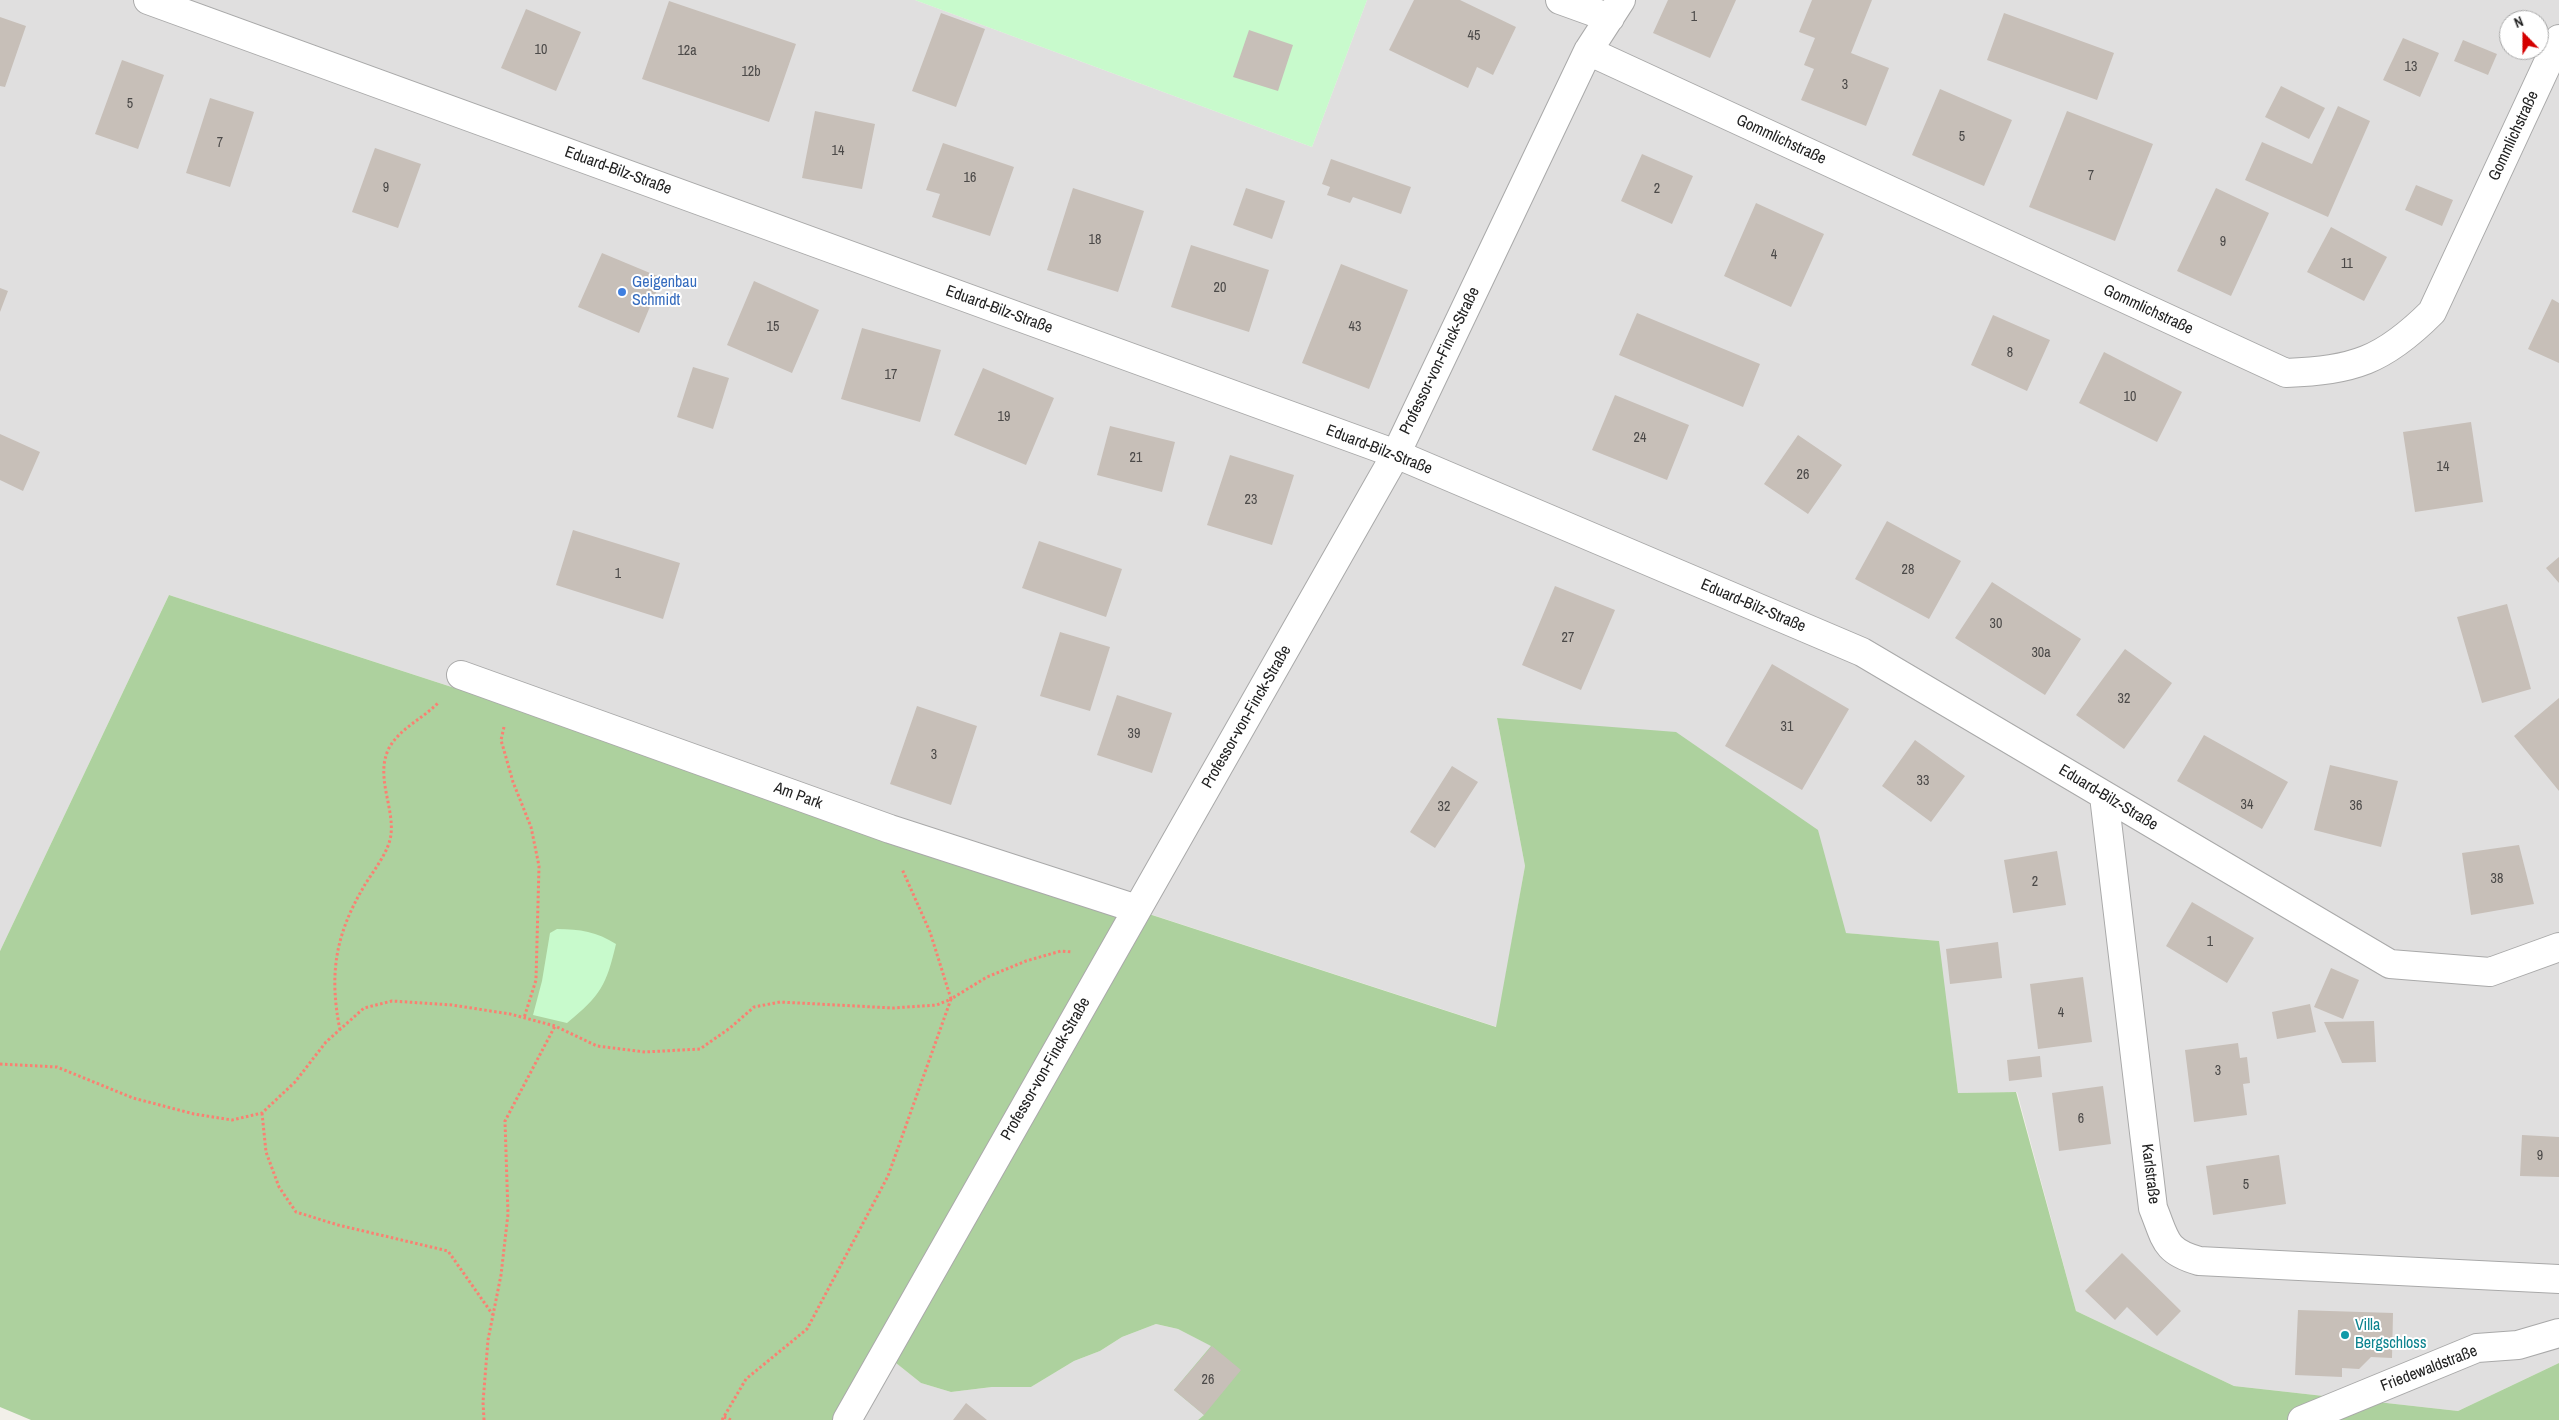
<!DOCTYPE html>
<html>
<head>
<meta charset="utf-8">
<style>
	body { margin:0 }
	#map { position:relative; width:2559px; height:1420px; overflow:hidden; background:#f2efe9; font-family:"Archivo Narrow",sans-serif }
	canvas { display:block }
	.north { position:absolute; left:2499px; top:10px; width:50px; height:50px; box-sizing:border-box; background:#fff; border:1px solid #a7a7a7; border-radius:50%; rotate:338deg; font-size:14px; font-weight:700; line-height:20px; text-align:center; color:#222 }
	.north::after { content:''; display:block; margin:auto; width:18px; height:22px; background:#d40000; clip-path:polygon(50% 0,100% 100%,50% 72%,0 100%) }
</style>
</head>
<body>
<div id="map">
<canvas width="2559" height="1420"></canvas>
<div class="north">N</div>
</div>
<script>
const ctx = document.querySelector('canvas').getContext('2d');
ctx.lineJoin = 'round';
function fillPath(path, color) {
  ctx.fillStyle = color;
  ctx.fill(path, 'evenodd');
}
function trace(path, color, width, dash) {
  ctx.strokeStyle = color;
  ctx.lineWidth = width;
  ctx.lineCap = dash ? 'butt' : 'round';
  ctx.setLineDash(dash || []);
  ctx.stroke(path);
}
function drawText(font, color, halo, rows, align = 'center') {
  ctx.font = font + ' "Archivo Narrow",sans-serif';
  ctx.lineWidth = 4;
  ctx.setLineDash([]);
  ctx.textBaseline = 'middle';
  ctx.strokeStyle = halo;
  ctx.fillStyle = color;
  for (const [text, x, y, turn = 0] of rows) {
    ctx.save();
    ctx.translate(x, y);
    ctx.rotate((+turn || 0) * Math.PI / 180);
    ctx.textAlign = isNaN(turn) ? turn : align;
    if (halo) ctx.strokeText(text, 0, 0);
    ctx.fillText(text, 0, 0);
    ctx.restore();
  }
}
fillPath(new Path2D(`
	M 0,0 L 915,0 L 1312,147 L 1367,0 L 2559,0 L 2559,1363 L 2458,1411 L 2234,1386 L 2076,1311 L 2017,1092 L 1958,1093 L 1938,941 L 1845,933 L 1497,718 L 1525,866 L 1497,1027 L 169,595 L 0,951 ZM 2509,20 L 2539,20 L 2539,50 L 2509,50 Z
	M 1156,1324 L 1178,1329 L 1212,1346 L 1175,1390 L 1204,1415 L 1198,1420 L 860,1420 L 896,1363 L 921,1383 L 951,1392 L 992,1387 L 1031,1387 L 1074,1361 L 1100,1351 L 1122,1337 Z`), '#e0dfdf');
fillPath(new Path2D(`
	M 169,595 L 1496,1027 L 1525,866 L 1497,718 L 1676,732 L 1818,830 L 1846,933 L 1939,941 L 1958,1093 L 2016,1092 L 2076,1311 L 2234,1386 L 2458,1411 L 2559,1363 L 2559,1420 L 1198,1420 L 1204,1415 L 1174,1390 L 1211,1346 L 1178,1329 L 1156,1324 L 1122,1337 L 1100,1351 L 1074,1361 L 1031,1387 L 992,1387 L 951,1392 L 921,1383 L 896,1363 L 860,1420 L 31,1420 L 0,1407 L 0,951 Z`), '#add19e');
fillPath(new Path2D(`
	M 915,0 L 1367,0 L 1312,147 Z
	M 557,929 C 580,929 597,932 616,944 C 606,986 601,995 567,1023 L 533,1015 L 542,981 L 550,933 Z`), '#c8facc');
fillPath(new Path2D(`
	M 1414,0 L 1460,0 L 1516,27 L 1493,75 L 1477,67 L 1468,88 L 1389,50 Z
	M 1668,0 L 1736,0 L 1710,58 L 1653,33 Z
	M 1812,0 L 1872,0 L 1851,53 L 1889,68 L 1866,126 L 1801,100 L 1814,69 L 1804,65 L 1815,38 L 1799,32 Z
	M 669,1 L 796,44 L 769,122 L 642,79 Z
	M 526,9 L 581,32 L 556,91 L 501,68 Z
	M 941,13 L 985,29 L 956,107 L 912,91 Z
	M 2004,13 L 2114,53 L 2097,100 L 1987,60 Z
	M 0,17 L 26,26 L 5,87 L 0,86 Z
	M 1249,30 L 1293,45 L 1278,91 L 1233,77 Z
	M 2403,38 L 2439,53 L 2420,97 L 2383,80 Z
	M 2463,40 L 2497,54 L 2488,75 L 2454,61 Z
	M 122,60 L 164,75 L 138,149 L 95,134 Z
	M 2281,86 L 2325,108 L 2309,139 L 2265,117 Z
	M 1940,89 L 2012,120 L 1984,186 L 1912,155 Z
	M 210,98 L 254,112 L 230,187 L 186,173 Z
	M 2338,106 L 2370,121 L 2328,217 L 2245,180 L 2262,142 L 2312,164 Z
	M 815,111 L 875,124 L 862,189 L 802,178 Z
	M 2067,111 L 2153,144 L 2115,241 L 2029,207 Z
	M 943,143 L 1014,167 L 990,236 L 932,217 L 940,194 L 926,190 Z
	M 375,148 L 421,164 L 398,228 L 352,212 Z
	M 1642,154 L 1693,176 L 1672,224 L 1621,201 Z
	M 1331,159 L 1411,187 L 1401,214 L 1353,197 L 1350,203 L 1327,195 L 1330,187 L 1322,184 Z
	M 2416,185 L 2453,200 L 2442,226 L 2405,210 Z
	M 1073,188 L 1144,211 L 1118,292 L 1047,270 Z
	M 1246,188 L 1285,201 L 1272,239 L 1233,225 Z
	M 2216,188 L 2269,213 L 2231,296 L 2177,271 Z
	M 1756,203 L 1824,234 L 1791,307 L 1724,276 Z
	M 2331,227 L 2387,257 L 2364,301 L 2307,272 Z
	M 1191,245 L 1269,270 L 1249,332 L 1171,307 Z
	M 602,253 L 662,278 L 639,333 L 578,307 Z
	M 1341,264 L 1408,290 L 1369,389 L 1302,363 Z
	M 754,281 L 819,310 L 792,373 L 727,345 Z
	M 0,288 L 8,291 L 0,312 Z
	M 2552,299 L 2559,303 L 2559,363 L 2528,349 Z
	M 1637,313 L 1760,364 L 1743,407 L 1619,355 Z
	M 1993,315 L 2050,340 L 2027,391 L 1971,365 Z
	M 862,328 L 941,350 L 920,422 L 841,399 Z
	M 2104,352 L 2182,392 L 2157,442 L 2079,403 Z
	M 693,367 L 729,378 L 713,429 L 677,417 Z
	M 983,368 L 1054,398 L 1026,465 L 954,435 Z
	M 1615,395 L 1689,425 L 1667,480 L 1592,450 Z
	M 2471,422 L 2483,502 L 2415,512 L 2403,432 Z
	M 1110,426 L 1175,442 L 1162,492 L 1097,475 Z
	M 0,434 L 40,452 L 23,491 L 0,480 Z
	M 1798,435 L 1842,465 L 1808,514 L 1764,484 Z
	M 1230,455 L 1294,475 L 1272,545 L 1207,525 Z
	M 1887,521 L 1961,561 L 1929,619 L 1855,579 Z
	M 573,530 L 680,563 L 663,619 L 556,585 Z
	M 1039,541 L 1122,569 L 1106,617 L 1022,588 Z
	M 2559,557 L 2559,583 L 2546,568 Z
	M 1992,582 L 2081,639 L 2045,695 L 1955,638 Z
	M 1555,586 L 1615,610 L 1581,690 L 1522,665 Z
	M 2507,604 L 2531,689 L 2482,703 L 2457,617 Z
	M 1060,632 L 1110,647 L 1090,711 L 1040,696 Z
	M 2125,649 L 2172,683 L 2124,749 L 2076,715 Z
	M 1772,664 L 1849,709 L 1802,790 L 1725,746 Z
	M 1117,695 L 1172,713 L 1152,773 L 1097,755 Z
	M 2559,698 L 2559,791 L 2514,736 Z
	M 917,706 L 977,726 L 951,805 L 890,784 Z
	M 2204,735 L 2288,782 L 2262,829 L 2177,781 Z
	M 1915,740 L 1965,776 L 1931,822 L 1882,786 Z
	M 2330,765 L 2398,781 L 2381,847 L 2314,830 Z
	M 1452,766 L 1478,782 L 1435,848 L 1410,832 Z
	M 2519,845 L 2534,904 L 2471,915 L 2462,853 Z
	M 2057,851 L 2066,905 L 2013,913 L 2004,860 Z
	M 2192,902 L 2254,938 L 2227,983 L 2166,946 Z
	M 1998,942 L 2002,978 L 1950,984 L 1946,949 Z
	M 2331,968 L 2359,980 L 2343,1019 L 2314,1007 Z
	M 2083,977 L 2092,1042 L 2038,1049 L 2030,984 Z
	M 2310,1004 L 2316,1032 L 2277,1039 L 2272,1012 Z
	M 2374,1021 L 2376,1062 L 2342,1063 L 2324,1022 Z
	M 2238,1043 L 2240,1058 L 2247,1057 L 2250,1083 L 2243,1084 L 2247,1115 L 2194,1122 L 2185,1050 Z
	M 2040,1056 L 2042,1077 L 2009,1081 L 2007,1060 Z
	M 2103,1086 L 2111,1144 L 2059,1151 L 2052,1093 Z
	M 2522,1135 L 2559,1137 L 2559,1177 L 2520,1176 Z
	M 2279,1155 L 2286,1204 L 2213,1215 L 2206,1166 Z
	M 2122,1253 L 2181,1311 L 2157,1336 L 2127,1307 L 2115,1320 L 2085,1291 Z
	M 2298,1310 L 2393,1313 L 2392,1358 L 2371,1357 L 2359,1369 L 2342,1368 L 2342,1377 L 2295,1375 Z
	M 1212,1346 L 1241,1370 L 1204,1415 L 1174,1390 Z
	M 966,1403 L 987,1420 L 953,1420 Z`), '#c7bfb8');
const minor = new Path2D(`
	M 148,0 L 1396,454 L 1862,652 L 2390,964 L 2490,972 L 2559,947
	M 1560,0 L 1610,18
	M 1588,51 L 2286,373 C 2354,370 2383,361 2432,312 L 2559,39
	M 461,675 L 890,829 L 1137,909
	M 2104,796 L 2153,1208 C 2166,1240 2164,1251 2199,1261 L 2559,1279
	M 847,1420 L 1396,454 L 1588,51 L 1621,0
	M 2302,1420 L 2477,1348 L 2518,1345 L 2559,1333`);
trace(minor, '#a9a9a9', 30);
trace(new Path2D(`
	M 504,727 L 501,740 L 513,782 L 531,827 L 539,866 L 536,980 L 524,1018
	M 340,1030 C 329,975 335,936 363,888 C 372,872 389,853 391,834 C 394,806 375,776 389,748 C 400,728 424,718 439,702
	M 0,1064 L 57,1067 L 133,1098 L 194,1114 L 232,1120 L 262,1113 L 295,1082 L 326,1042 L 364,1008 L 392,1001 L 452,1005 L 510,1014 L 555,1026 L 597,1046 L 645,1052 L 700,1049 L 730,1028 L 754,1007 L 780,1002 L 893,1008 L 937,1005 L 951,999 L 930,932 L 902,869
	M 262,1113 L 266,1152 L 279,1187 L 296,1212 L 338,1225 L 448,1251 L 493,1315
	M 724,1417 L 731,1420
	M 484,1420 L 483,1402 L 488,1340 L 501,1275 L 508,1214 L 505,1121 L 555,1026
	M 722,1420 L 746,1379 L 807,1329 L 888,1176 L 951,999 L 987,977 L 1026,961 L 1061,951 L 1072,952`), '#fa8072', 3, [2.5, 2.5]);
trace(minor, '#fff', 28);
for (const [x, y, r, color] of [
	[622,292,5,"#3f7fe0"],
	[2345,1335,5,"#0f9aa8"]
]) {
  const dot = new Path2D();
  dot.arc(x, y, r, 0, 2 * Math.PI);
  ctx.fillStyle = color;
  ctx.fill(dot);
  trace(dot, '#fff', 2);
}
drawText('14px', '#4b4948', null, [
	["1",1694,17],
	["45",1474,36],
	["10",541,50],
	["12a",687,51],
	["13",2411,67],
	["12b",751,72],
	["3",1845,85],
	["5",130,104],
	["5",1962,137],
	["7",220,143],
	["14",838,151],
	["7",2091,176],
	["16",970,178],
	["9",386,188],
	["2",1657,189],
	["18",1095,240],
	["9",2223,242],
	["4",1774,255],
	["11",2347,264],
	["20",1220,288],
	["15",773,327],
	["43",1355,327],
	["8",2010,353],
	["17",891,375],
	["10",2130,397],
	["19",1004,417],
	["24",1640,438],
	["21",1136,458],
	["14",2443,467],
	["26",1803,475],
	["23",1251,500],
	["28",1908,570],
	["1",618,574],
	["30",1996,624],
	["27",1568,638],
	["30a",2041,653],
	["32",2124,699],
	["31",1787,727],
	["39",1134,734],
	["3",934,755],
	["33",1923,781],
	["34",2247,805],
	["36",2356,806],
	["32",1444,807],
	["38",2497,879],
	["2",2035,882],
	["1",2210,942],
	["4",2061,1013],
	["3",2218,1071],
	["6",2081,1119],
	["9",2540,1156],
	["5",2246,1185],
	["26",1208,1380]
]);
drawText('16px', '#222', '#fff', [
	["Gommlichstraße",2514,136,-65],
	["Gommlichstraße",1781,140,25],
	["Eduard-Bilz-Straße",618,171,20],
	["Eduard-Bilz-Straße",999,310,20],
	["Gommlichstraße",2148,310,25],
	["Professor-von-Finck-Straße",1440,361,-64],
	["Eduard-Bilz-Straße",1379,450,21],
	["Eduard-Bilz-Straße",1753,606,23],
	["Professor-von-Finck-Straße",1247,717,-60],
	["Am Park",798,796,20],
	["Eduard-Bilz-Straße",2108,798,31],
	["Professor-von-Finck-Straße",1046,1069,-60],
	["Karlstraße",2150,1174,83],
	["Friedewaldstraße",2429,1369,-21]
]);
drawText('16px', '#366cbe', '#fff', [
	["Geigenbau",632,283],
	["Schmidt",632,301]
], 'left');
drawText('16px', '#0d838f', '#fff', [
	["Villa",2355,1326],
	["Bergschloss",2355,1344]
], 'left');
</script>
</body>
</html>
